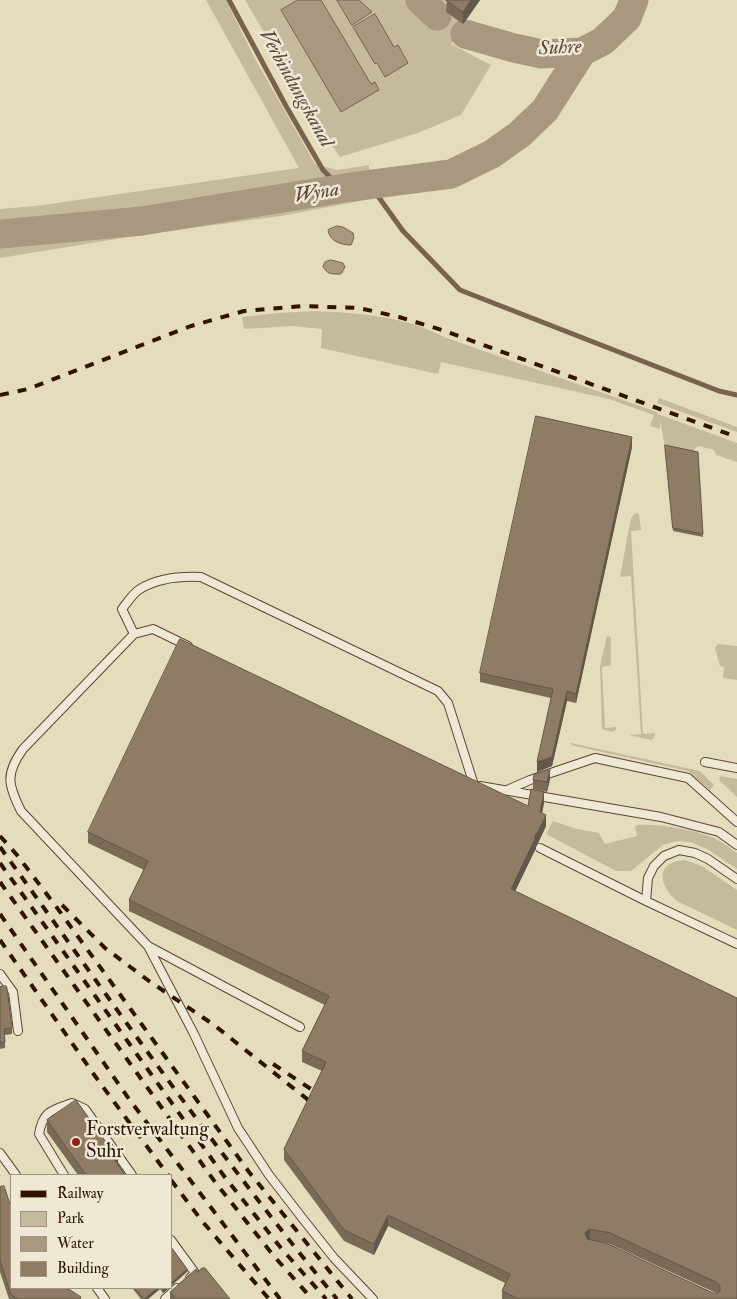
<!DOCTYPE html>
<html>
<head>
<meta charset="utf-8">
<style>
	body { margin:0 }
	#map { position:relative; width:737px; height:1299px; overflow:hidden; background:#e5dcbe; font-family:"IM FELL Double Pica",serif }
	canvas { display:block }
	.legend { position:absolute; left:10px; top:1174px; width:162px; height:115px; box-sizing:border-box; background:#eee8d5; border:1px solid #a29381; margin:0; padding:6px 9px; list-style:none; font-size:15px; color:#2f1404 }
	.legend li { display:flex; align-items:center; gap:10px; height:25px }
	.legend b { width:25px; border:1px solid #a29381 }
</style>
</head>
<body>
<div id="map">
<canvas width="737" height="1299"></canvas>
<ul class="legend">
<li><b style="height:6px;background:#2f1404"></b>Railway</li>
<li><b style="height:14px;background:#c6ba9e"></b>Park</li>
<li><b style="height:14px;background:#a7987f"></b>Water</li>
<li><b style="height:14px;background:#8e7c65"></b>Building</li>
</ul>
</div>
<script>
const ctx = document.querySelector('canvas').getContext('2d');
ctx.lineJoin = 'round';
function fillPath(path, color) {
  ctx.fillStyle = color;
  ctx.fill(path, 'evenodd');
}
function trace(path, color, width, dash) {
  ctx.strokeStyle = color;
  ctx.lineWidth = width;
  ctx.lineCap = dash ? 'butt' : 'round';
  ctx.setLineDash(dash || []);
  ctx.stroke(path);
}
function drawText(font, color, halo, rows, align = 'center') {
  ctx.font = font + ' "IM FELL Double Pica",serif';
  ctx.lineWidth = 5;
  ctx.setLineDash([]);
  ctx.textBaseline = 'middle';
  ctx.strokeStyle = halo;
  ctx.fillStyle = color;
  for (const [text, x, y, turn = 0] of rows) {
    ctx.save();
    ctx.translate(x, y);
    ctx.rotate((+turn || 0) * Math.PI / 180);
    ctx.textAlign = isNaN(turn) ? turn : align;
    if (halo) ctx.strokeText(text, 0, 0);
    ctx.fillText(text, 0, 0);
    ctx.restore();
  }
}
fillPath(new Path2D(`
	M 206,0 L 226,0 L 254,57 L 315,164 L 337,170 L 369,165 L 371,199 L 281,216 L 141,235 L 0,258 L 0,209 L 36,206 L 299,168 Z
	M 245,0 L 480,0 L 451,44 L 491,65 L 461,115 L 418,133 L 340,157 L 318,126 Z
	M 315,311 C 357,313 406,316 444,337 L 657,412 L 658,414 L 737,443 L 737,462 L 716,455 L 714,450 L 698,446 L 692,452 L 665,446 L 660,421 L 660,429 L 650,426 L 654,415 L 609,399 L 441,362 L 438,374 L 321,348 L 322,329 L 293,326 L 244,329 L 242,317 L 278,313 Z
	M 659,398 L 737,427 L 737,432 L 657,403 Z
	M 635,513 L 639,514 L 641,530 L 631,531 L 643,734 L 655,733 L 654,738 L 651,740 L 629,735 L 641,734 L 631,576 L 620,577 L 631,518 Z
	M 607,636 L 611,637 L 611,665 L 602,667 L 605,728 L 616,727 L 616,730 L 612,732 L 602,729 L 600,666 Z
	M 718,644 L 737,646 L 737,680 L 723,678 L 724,667 L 720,666 L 715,648 Z
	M 571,743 L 700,771 L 714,785 L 710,790 L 688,771 L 571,745 Z
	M 720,776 L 737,779 L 737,797 L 719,780 Z
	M 553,821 L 577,829 L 599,833 L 605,844 L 637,836 L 635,827 L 637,825 C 657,823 696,830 714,838 C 722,842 730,848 737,853 L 737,869 L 707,849 L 690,842 L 677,841 L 663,845 L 631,871 L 616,871 L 546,834 Z
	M 685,860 L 702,866 L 737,890 L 737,930 L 677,901 C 659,886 654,862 685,860 Z`), '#c6ba9e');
const water = new Path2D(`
	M 298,0 L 321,0 L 371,84 L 375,82 L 379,90 L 341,112 L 281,10 Z
	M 337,0 L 359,0 L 372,12 L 352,25 Z
	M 375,14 L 394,47 L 398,45 L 408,63 L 385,77 L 377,63 L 375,64 L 353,27 Z
	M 337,226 L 343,227 L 353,233 L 354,238 L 351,245 C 341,245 329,241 328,230 Z
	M 331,260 L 343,263 L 345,267 L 341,274 C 332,274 327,275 323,266 L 325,262 Z`);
fillPath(water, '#a7987f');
trace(water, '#77634e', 1);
trace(new Path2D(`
	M 229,0 L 286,106 L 323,170 L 341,188
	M 370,185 L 403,231 L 460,290 L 719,391 L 737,395`), '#77634e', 5);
trace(new Path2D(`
	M 420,0 L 437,16
	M 465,34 L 514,48 L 542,54 L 582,52 L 603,41 L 627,18 L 634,0
	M 0,234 L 142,221 L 351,187 L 451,174 L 492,154 L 520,134 L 545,110 L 582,52`), '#a7987f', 29);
const lane = new Path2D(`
	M 134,634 L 153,629 L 188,646
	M 705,762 L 737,768
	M 480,786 L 661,817 L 719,832 L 737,845
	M 507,790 L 530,780 L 595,758 L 688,778 L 737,822
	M 540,848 L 646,901
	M 737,879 L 708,859 L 695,853 L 679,850 L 664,856 L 654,866 L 648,878 L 646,901 L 737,944
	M 148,946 L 300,1027
	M 0,974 L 13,992 L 18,1031
	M 0,1153 L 16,1175
	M 64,1175 L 39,1134 C 43,1111 52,1110 72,1103 L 85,1109 L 132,1175
	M 171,1240 L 195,1273 L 190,1278
	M 97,1288 L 105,1299
	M 165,1299 L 177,1288
	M 373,1299 L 334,1258 L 303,1219 L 269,1175 L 238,1128 L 194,1034 L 148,946 L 21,811 C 8,785 5,774 23,749 L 134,634 L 122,609 C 127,603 133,593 140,589 C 158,578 181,576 201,577 L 438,691 L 448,703 L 474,785`);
trace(lane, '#5c4632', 10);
trace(lane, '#eee8d5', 8);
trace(new Path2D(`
	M 0,395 L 28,389 L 191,326 L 244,311 L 302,306 L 359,308 L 399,317 L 442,330 L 737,437
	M 0,836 L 17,855 L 55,905 L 249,1172 L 352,1299
	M 0,847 C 110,999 217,1154 337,1299
	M 0,863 L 224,1176 L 281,1248 L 326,1299
	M 0,882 L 215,1182 L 273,1255 L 312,1299
	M 62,905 L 105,948 L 149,981 L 214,1025 L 312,1103
	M 0,914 L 129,1099 L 280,1299
	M 0,940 L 95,1076 L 168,1175
	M 273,1064 L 317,1093
	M 171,1180 L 202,1221 L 269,1299`), '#2f1404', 4, [9, 9]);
fillPath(new Path2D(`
	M 447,0 L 480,0 L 463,24 L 446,12 Z
	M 632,447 L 576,703 L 567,701 L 552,766 L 537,772 L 551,698 L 480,682 L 480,673 Z
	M 665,448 L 698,452 L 703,537 L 673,531 Z
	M 550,779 L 547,792 L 533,789 L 533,780 Z
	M 544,803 L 542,813 L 546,826 L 538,843 L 535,846 L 535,850 L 515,891 L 737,1299 L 502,1299 L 502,1291 L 505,1283 L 388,1226 L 374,1255 L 344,1241 L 284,1160 L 284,1149 L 322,1071 L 302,1062 L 302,1051 L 325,1005 L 129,911 L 129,900 L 144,870 L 88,843 L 88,832 L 528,806 ZM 602,1242 L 610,1244 L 716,1293 L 713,1293 Z
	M 0,987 L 12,1028 L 12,1034 L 5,1035 L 5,1048 L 0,1049 Z
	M 47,1120 L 118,1164 L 125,1175 L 78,1175 L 47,1132 Z
	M 0,1187 L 11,1288 L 81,1299 L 9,1299 L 0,1272 Z
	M 198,1272 L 230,1299 L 170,1299 L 170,1292 Z
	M 132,1288 L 169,1288 L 163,1293 L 160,1289 L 148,1299 L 141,1299 Z`), '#7a6b57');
fillPath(new Path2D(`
	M 471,0 L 480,0 L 463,24 L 463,12 Z
	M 632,437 L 632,447 L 576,703 L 576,694 Z
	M 567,691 L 567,701 L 552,766 L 537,772 L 537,762 Z
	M 550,770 L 550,779 L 547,792 L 547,782 Z
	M 544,792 L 544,803 L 540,823 L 540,812 Z
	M 546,815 L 546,826 L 538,843 L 535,846 L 535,850 L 511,900 L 511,889 L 535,835 Z
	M 118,1152 L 118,1165 L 112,1156 Z
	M 388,1215 L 388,1226 L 374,1255 L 374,1244 Z
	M 590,1229 L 590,1240 L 585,1245 L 585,1233 Z
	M 187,1269 L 187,1272 L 171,1286 L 171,1283 Z
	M 158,1288 L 160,1288 L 160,1289 L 148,1299 L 144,1299 Z
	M 166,1288 L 169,1288 L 163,1293 L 163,1290 Z`), '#635747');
const building = new Path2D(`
	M 446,0 L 471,0 L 463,12 Z
	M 536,416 L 632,437 L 576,694 L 567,691 L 552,757 L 537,762 L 553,689 L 480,673 Z
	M 665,445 L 698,452 L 703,534 L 673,528 Z
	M 180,639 L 528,806 L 531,789 L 544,792 L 540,812 L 546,815 L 538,832 L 535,835 L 535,839 L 511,889 L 737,998 L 737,1299 L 519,1299 L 502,1291 L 510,1274 L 388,1215 L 374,1244 L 344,1230 L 284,1149 L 326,1062 L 302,1051 L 329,996 L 129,900 L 148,861 L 88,832 ZM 590,1229 L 610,1233 L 718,1283 L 720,1287 L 720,1291 L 716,1293 L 713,1293 L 606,1243 L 587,1239 L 585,1233 Z
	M 550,770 L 547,782 L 533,780 L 534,775 Z
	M 6,986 L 7,988 L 12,1028 L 4,1029 L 5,1042 L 0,1043 L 0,987 Z
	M 76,1100 L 106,1142 L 109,1140 L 118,1152 L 112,1156 L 125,1175 L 86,1175 L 47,1120 Z
	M 4,1186 L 11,1207 L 11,1288 L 67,1288 L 81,1297 L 80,1299 L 18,1299 L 11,1295 L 0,1260 L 0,1187 Z
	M 171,1247 L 187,1269 L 171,1283 Z
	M 202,1268 L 205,1268 L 230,1299 L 176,1299 L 170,1292 L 196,1269 L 198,1272 Z
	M 135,1288 L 158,1288 L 144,1299 Z`);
fillPath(building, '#8e7c65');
trace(building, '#635747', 1);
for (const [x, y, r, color] of [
	[76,1142,5,"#8f2418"]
]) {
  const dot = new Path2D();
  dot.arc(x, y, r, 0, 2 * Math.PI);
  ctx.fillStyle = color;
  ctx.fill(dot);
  trace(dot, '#eee8d5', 2);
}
drawText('19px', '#2f1404', '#eee8d5', [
	["Forstverwaltung",86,1131],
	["Suhr",86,1153]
], 'left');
drawText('italic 20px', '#5f4935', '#eee8d5', [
	["Suhre",560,49,-3],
	["Verbindungskanal",295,89,61],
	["Wyna",317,194,-9]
]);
</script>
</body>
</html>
